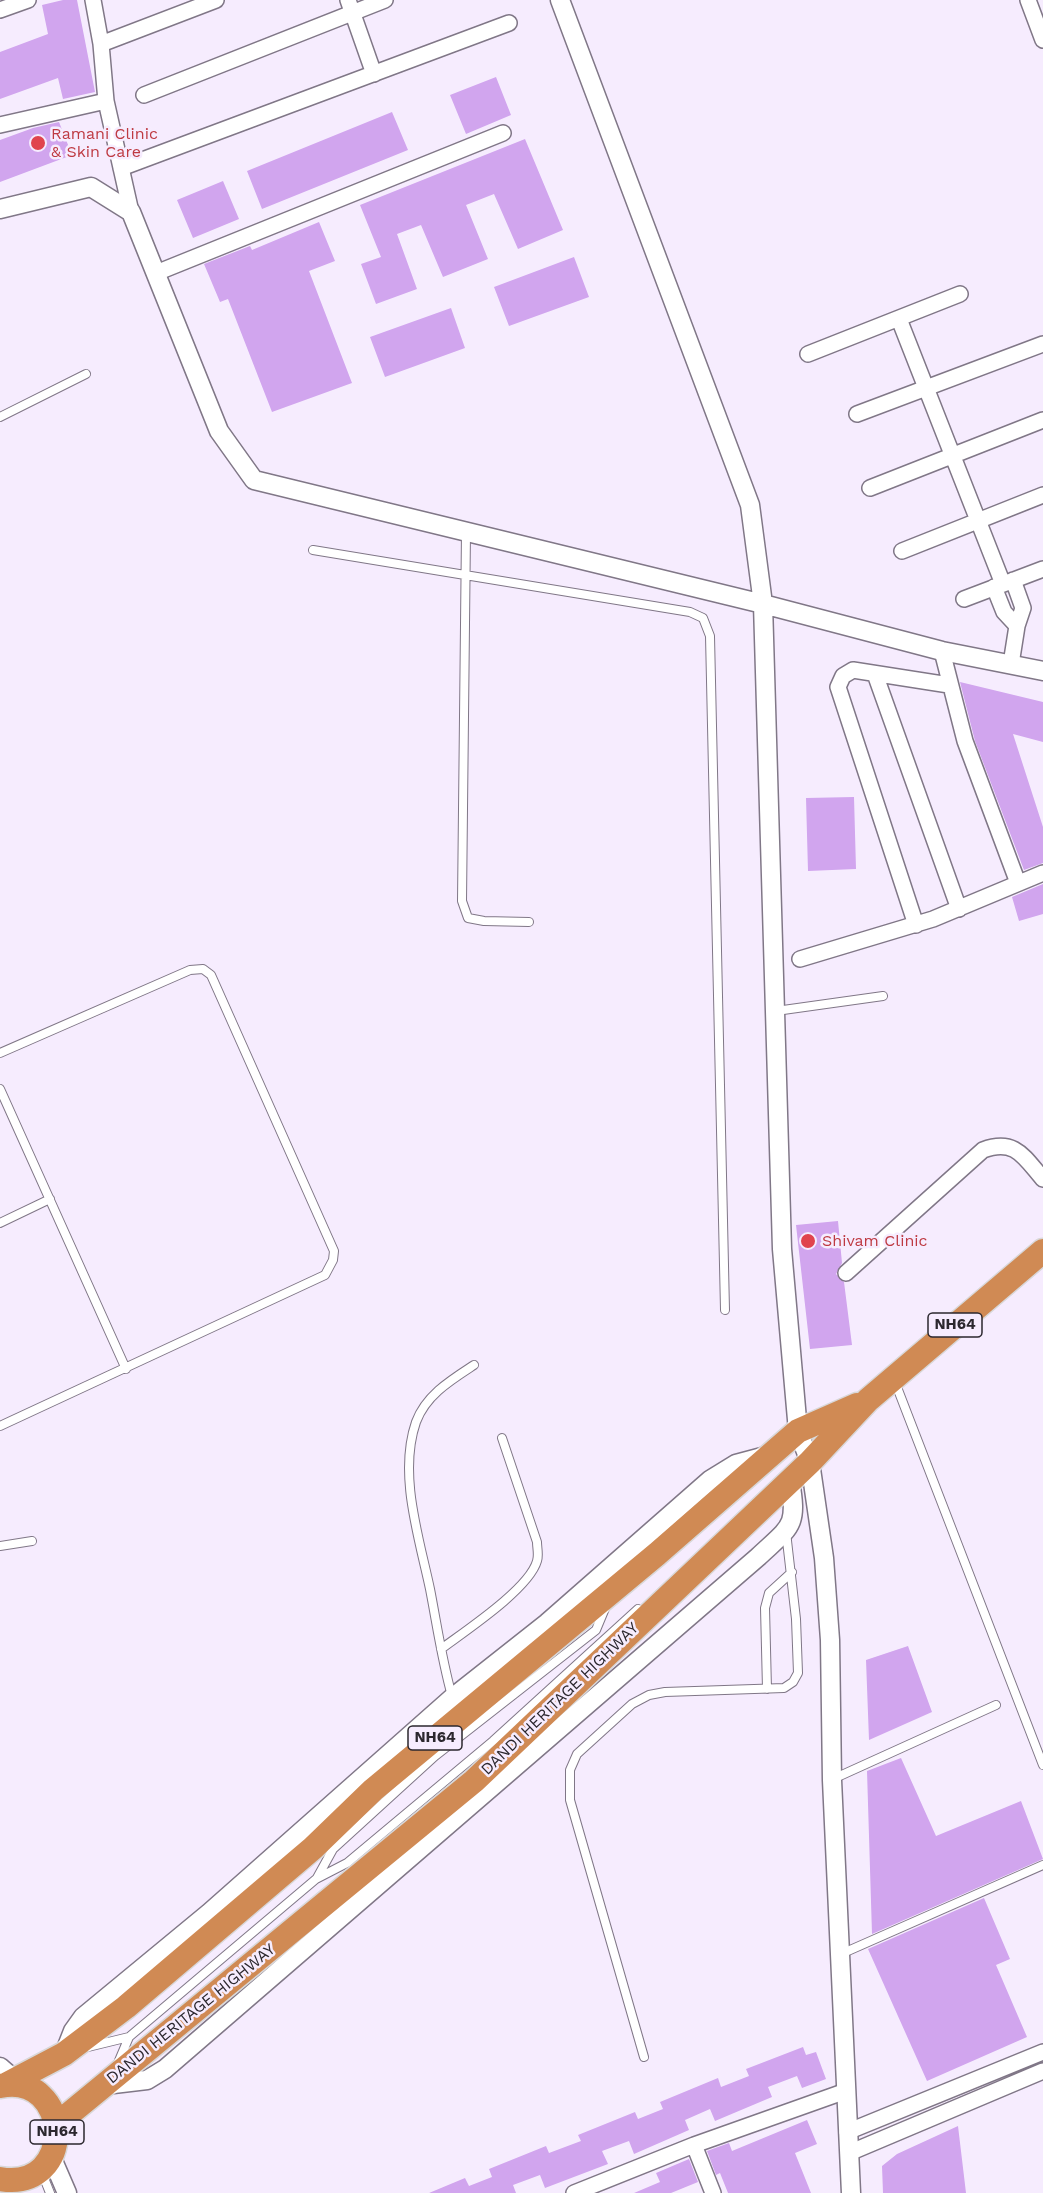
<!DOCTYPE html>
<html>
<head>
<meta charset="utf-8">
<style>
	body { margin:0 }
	canvas { display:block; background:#f6ecfe }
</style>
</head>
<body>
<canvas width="1043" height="2193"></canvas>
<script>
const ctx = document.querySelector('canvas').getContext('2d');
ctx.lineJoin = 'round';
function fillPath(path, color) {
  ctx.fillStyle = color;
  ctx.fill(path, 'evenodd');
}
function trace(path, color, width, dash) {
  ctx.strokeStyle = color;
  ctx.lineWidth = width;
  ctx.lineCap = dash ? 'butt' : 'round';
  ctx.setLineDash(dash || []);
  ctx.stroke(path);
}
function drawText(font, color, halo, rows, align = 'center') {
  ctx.font = font + ' "Work Sans",sans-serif';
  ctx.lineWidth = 5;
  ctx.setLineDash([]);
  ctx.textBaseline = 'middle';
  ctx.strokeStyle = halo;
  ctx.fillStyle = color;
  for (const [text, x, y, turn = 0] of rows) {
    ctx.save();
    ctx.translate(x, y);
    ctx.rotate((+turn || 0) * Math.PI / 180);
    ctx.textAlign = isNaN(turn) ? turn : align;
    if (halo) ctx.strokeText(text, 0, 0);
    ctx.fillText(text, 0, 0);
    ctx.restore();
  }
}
fillPath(new Path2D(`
	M 63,0 L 77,0 L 95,92 L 63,99 L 58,78 L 0,99 L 0,52 L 48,34 L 42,5 Z
	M 496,77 L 511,115 L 466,134 L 450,95 Z
	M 392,112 L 408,150 L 262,209 L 247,171 Z
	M 59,122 L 72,155 L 0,182 L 0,140 L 33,128 Z
	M 525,139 L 563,230 L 518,249 L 494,194 L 466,205 L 488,259 L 443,277 L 421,225 L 397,234 L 417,289 L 376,304 L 361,264 L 381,257 L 360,205 Z
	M 223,181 L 239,219 L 193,238 L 177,200 Z
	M 319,222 L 335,261 L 309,271 L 352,383 L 272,412 L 228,299 L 220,302 L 204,264 L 250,246 L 252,250 Z
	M 574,257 L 589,297 L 509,326 L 494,287 Z
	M 451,308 L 465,348 L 385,377 L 370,337 Z
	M 960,682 L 1043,702 L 1043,742 L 1013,734 L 1043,827 L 1043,863 L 1024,870 L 975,741 Z
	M 854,797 L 856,869 L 808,871 L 806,798 Z
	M 1043,884 L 1043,914 L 1019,921 L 1012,897 Z
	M 838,1221 L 842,1263 L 836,1274 L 844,1282 L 852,1345 L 810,1349 L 796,1225 Z
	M 908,1646 L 932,1712 L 869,1740 L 866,1660 Z
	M 901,1758 L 936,1836 L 1021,1801 L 1043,1859 L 872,1934 L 867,1771 Z
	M 984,1898 L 1010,1959 L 996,1965 L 1027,2037 L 927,2081 L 868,1949 Z
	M 803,2047 L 806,2055 L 816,2052 L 826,2079 L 802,2088 L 797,2076 L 768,2087 L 772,2097 L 715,2121 L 710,2109 L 685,2120 L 689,2130 L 634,2154 L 629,2141 L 602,2151 L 608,2164 L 545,2188 L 540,2175 L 513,2185 L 516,2193 L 429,2193 L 465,2178 L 469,2186 L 492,2177 L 489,2169 L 546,2146 L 549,2153 L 581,2141 L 578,2135 L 635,2112 L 638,2119 L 663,2109 L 660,2102 L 718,2078 L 721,2087 L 749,2076 L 746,2069 Z
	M 807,2120 L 817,2144 L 795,2153 L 811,2193 L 728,2193 L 720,2173 L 716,2175 L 707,2151 L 729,2143 L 732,2151 Z
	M 958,2126 L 966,2193 L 883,2193 L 882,2166 L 897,2154 Z
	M 689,2159 L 698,2182 L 671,2193 L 634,2193 L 660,2182 L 656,2173 Z`), '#d1a5ee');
const service = new Path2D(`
	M 0,417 L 86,374
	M 466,532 L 462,901 L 468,918 L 484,921 L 529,922
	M 313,550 L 690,612 L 703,618 L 710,636 L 725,1310
	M 776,1011 L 883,996
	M 0,1053 L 190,970 L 203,969 L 211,975 L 334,1251 L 333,1260 L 325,1275 L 0,1426
	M 0,1089 L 126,1369
	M 0,1223 L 50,1199
	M 895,1382 L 1043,1765
	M 0,1546 L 32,1541
	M 441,1649 C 465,1631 529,1589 537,1561 C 539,1555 537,1548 537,1542 L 502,1438
	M 767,1689 L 765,1608 L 769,1593 L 792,1572
	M 452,1696 C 442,1661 437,1625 430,1589 C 419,1537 398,1474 416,1422 C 426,1395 451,1380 474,1365
	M 833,1779 L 996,1705
	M 317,1878 L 333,1849 L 435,1756 L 596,1630 L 606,1606
	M 841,1954 L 1043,1865
	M 88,2047 L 129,2037 L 316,1879 L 347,1863 L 493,1741 L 638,1609
	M 644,2057 L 570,1800 L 570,1770 L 577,1754 L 632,1704 L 649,1695 L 665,1692 L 784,1688 L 793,1682 L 798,1673 L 796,1619 L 786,1532
	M 118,2063 L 129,2037
	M 42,2173 L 50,2193`);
const minor = new Path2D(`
	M 93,0 L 101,44 L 106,101 L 131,212
	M 348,0 L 374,74
	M 1028,0 L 1043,40
	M 0,10 L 28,0
	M 101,44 L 216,0
	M 144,95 L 385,0
	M 0,125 L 106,101
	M 121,168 L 509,23
	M 156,273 L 503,133
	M 899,319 L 1003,584
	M 808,354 L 960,294
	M 857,414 L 1043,344
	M 870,488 L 1043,420
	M 902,551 L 1043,495
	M 1013,580 L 1023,608 L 1017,626
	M 994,587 L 1004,612 L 1017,626 L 1011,664
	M 964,599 L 1043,569
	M 942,651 L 965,741 L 1018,883
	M 875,674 L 959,909
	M 916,925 L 838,687 L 843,676 L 853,670 L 949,685
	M 800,959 L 933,919 L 1043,873
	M 846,1273 L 983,1150 C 1015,1138 1024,1157 1043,1179
	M 847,2132 L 1043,2052
	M 694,2145 L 713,2193
	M 849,2153 L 1043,2071
	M 574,2193 L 694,2145 L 846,2091`);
const tertiary = new Path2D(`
	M 560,0 L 750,505 L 763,604 L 782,1249 L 798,1431 L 810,1462 L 824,1558 L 830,1640 L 832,1780 L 851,2193
	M 0,209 L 91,187 L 131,212 L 219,431 L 254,480 L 763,604 L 942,651 L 1043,671
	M 64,2054 L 73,2031 L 83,2017 L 209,1913 L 452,1698 L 547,1623 L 710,1480 L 736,1464 L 766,1456
	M 0,2067 L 15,2080
	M 105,2085 L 147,2080 L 165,2069 L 758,1557 C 791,1526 798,1527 790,1481
	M 51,2156 L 67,2193`);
const trunk = new Path2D(`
	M 7,2084 L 64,2054 L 126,2007 L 313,1848 L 373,1790 L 657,1554 L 798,1431 L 857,1405
	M 0,2086 C 72,2071 77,2192 0,2179
	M 57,2124 L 474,1781 L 810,1462 L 868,1400 L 1043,1251`);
trace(service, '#807787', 10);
trace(minor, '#807787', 18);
trace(tertiary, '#807787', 21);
trace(trunk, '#d9d8d9', 27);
trace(service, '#fff', 8);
trace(minor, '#fff', 15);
trace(tertiary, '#fff', 18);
trace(trunk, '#d08a54', 24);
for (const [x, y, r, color] of [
	[38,143,8,"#e0444e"],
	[808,1241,8,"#e0444e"]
]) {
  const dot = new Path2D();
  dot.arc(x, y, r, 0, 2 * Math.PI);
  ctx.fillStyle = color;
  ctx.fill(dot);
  trace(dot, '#f6ecfe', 2);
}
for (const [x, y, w] of [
	[955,1325,54],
	[435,1738,54],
	[57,2132,54]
]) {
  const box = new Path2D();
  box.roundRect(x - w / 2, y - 12, w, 24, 4.5);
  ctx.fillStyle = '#f6ecfe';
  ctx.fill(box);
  trace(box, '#2b272e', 1.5);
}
drawText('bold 15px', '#2b272e', null, [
	["NH64",955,1325],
	["NH64",435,1738],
	["NH64",57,2132]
]);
drawText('16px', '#be3a42', '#f6ecfe', [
	["Ramani Clinic",51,134],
	["& Skin Care",51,152],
	["Shivam Clinic",822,1241]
], 'left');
drawText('16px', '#2b272e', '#f6ecfe', [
	["DANDI HERITAGE HIGHWAY",560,1699,-44],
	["DANDI HERITAGE HIGHWAY",191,2014,-39]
]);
</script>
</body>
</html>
